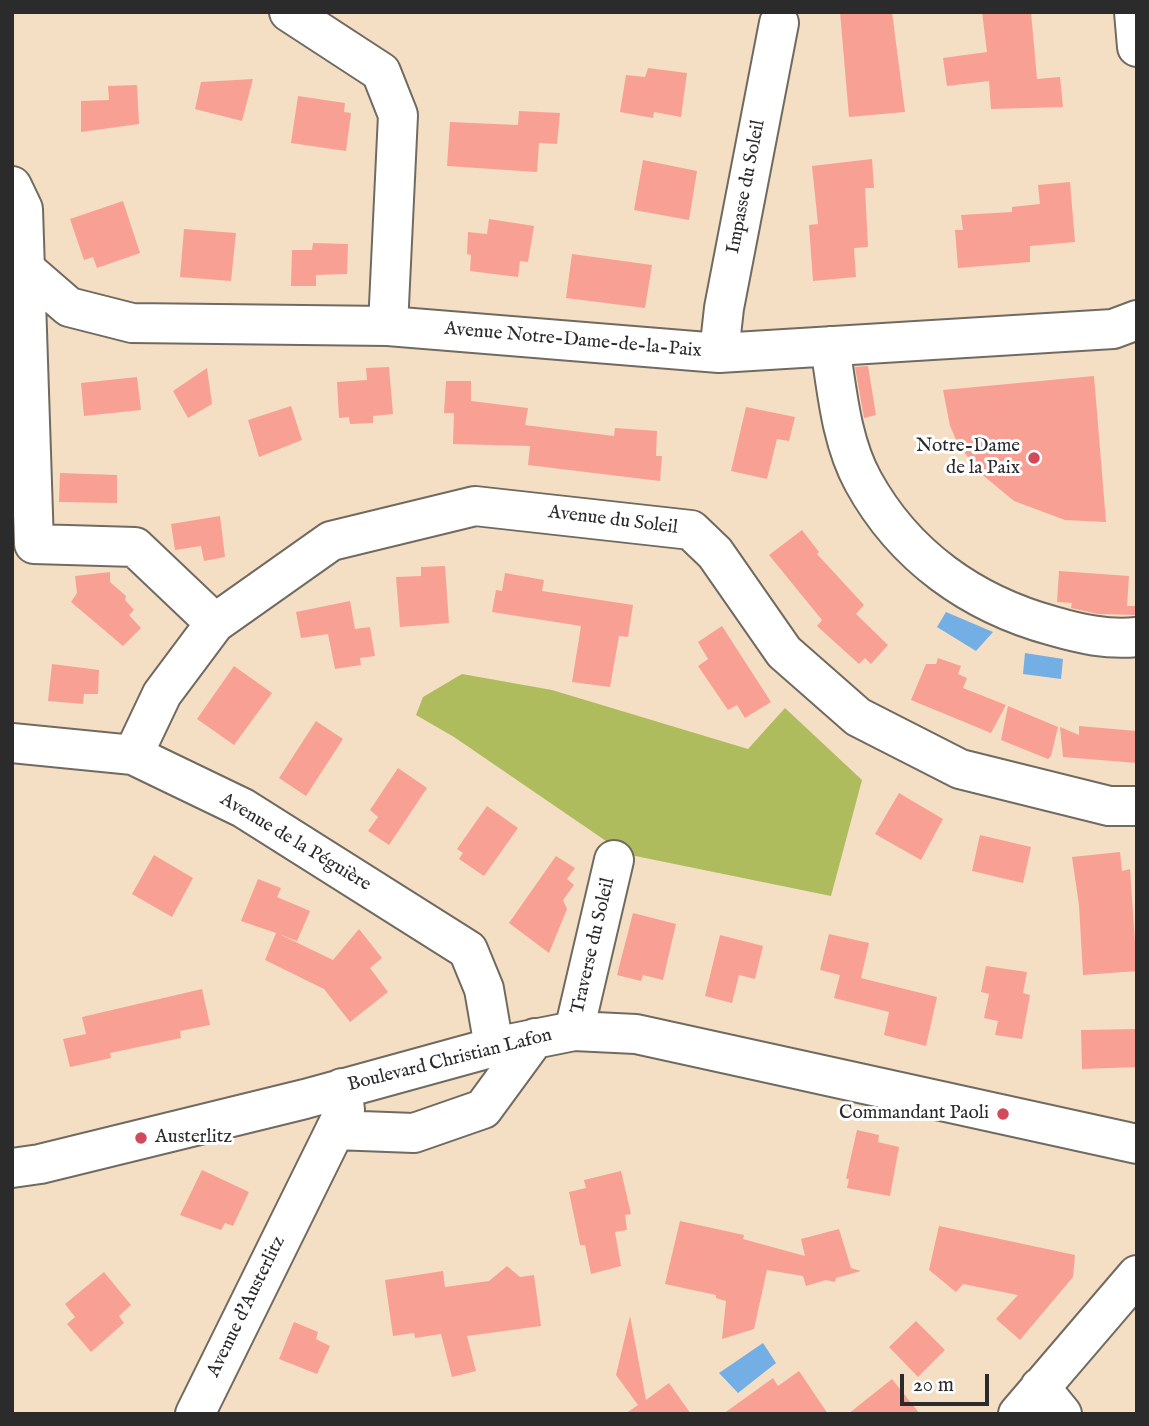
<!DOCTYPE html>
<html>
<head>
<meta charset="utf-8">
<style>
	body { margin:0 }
	#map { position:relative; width:1149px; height:1426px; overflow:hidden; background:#f4dfc4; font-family:"IM FELL English",serif }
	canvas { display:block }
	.frame { position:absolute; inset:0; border:14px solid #2b2b2b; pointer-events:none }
	.scale { position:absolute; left:900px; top:1374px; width:89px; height:32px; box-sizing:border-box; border:4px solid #2b2b2b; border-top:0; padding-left:9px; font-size:21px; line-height:24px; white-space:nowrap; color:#2b2b2b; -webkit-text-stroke:5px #fff; paint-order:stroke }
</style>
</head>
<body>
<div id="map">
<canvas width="1149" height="1426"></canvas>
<div class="frame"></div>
<div class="scale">20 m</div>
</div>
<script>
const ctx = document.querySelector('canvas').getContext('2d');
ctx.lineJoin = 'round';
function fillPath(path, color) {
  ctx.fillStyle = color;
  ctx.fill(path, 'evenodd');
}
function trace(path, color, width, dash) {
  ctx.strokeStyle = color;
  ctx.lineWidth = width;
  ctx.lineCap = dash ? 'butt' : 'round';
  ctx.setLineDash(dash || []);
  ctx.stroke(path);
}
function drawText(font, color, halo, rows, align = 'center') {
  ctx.font = font + ' "IM FELL English",serif';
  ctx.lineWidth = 6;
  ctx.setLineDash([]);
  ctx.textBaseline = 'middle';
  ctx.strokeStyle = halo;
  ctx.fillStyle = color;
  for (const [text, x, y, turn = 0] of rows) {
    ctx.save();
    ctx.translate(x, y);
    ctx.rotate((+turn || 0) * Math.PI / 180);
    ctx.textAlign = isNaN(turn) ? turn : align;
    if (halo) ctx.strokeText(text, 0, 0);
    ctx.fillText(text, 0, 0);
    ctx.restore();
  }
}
fillPath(new Path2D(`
	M 462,674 L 552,690 L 748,749 L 785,708 L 862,780 L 831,896 L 606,850 L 606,841 L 454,737 L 416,715 L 423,697 Z`), '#afbc5e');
fillPath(new Path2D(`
	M 946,612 L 993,632 L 976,651 L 937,627 Z
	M 1025,653 L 1063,659 L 1061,679 L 1023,674 Z
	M 763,1343 L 776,1363 L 738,1393 L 719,1373 Z`), '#73afe5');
fillPath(new Path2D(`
	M 840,12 L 892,12 L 905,112 L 849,117 Z
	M 982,12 L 1031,12 L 1037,79 L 1060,77 L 1063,107 L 991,109 L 989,81 L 947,86 L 943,58 L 987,52 Z
	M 648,68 L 687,73 L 681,117 L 654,112 L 653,118 L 620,112 L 626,75 L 645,77 Z
	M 253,79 L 242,121 L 195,109 L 201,82 Z
	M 137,85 L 139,124 L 81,132 L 81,101 L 109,100 L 108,86 Z
	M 298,96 L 345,103 L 344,112 L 351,113 L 346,151 L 291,143 Z
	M 519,111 L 560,113 L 557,144 L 539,143 L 537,172 L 447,166 L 450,122 L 518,125 Z
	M 872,159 L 874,188 L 865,188 L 868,247 L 854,248 L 856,277 L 813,281 L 809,225 L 818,224 L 812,166 Z
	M 643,160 L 697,171 L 689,220 L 634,210 Z
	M 1070,182 L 1075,242 L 1030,246 L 1030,262 L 958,268 L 955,230 L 963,230 L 961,215 L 1012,212 L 1012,207 L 1040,204 L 1038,185 Z
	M 123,201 L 140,253 L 97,268 L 93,257 L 84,260 L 70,219 Z
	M 489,219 L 534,226 L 528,262 L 520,261 L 518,277 L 470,271 L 471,255 L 467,254 L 468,232 L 487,234 Z
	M 184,229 L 236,233 L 231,281 L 180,277 Z
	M 313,243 L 348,244 L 347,274 L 316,275 L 316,286 L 291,286 L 292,250 L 312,250 Z
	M 572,254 L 652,265 L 645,308 L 566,298 Z
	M 868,366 L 876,415 L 864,418 L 855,367 Z
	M 389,367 L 393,414 L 373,416 L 373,423 L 350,424 L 349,417 L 339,418 L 337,382 L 367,380 L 366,368 Z
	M 207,368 L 212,404 L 188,418 L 173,391 Z
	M 1094,376 L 1106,522 L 1065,520 L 1014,501 L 979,472 L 958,444 L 950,426 L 943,390 Z
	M 137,377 L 141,410 L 84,416 L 81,383 Z
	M 446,381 L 471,381 L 471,401 L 528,408 L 525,425 L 614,436 L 615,428 L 657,431 L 656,456 L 662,456 L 660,481 L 528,465 L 530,446 L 453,444 L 454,413 L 444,413 Z
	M 291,406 L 302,440 L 259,457 L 248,420 Z
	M 746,407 L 795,417 L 789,441 L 777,439 L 767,479 L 731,471 Z
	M 60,473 L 117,475 L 117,503 L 59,502 Z
	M 220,516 L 225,557 L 204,561 L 201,546 L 175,550 L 171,524 Z
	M 802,530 L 819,552 L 817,554 L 864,605 L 856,614 L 888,645 L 871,664 L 865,658 L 859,664 L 817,626 L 822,620 L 769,555 Z
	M 445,566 L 449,623 L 400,627 L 396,577 L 421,576 L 421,567 Z
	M 1059,571 L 1129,576 L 1127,606 L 1137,606 L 1137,615 L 1098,614 L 1071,608 L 1072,603 L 1057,602 Z
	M 110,572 L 110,582 L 126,596 L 125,600 L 134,610 L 129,615 L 141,628 L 123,646 L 71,602 L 77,593 L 75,576 Z
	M 505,573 L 544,580 L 542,591 L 633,605 L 628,637 L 619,636 L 610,687 L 572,682 L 581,626 L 492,612 L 496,590 L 502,591 Z
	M 350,601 L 355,629 L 370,627 L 375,656 L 360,658 L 361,665 L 335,669 L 328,634 L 301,638 L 296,612 Z
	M 722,626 L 771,702 L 745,718 L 737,705 L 728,710 L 698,666 L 708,659 L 698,642 Z
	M 938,658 L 961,666 L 958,674 L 967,678 L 963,688 L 1006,705 L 991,733 L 911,700 L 926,664 L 936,664 Z
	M 52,664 L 99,670 L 98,694 L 84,694 L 83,704 L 48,701 Z
	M 234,666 L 272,693 L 234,745 L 197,719 Z
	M 1008,706 L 1058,727 L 1051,756 L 1048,759 L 1001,740 Z
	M 316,721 L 343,739 L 306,796 L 279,778 Z
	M 1079,726 L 1137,731 L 1137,763 L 1063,757 L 1060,727 L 1079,735 Z
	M 398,768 L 427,788 L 389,845 L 368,831 L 378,817 L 370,810 Z
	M 899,793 L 943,819 L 921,860 L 875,834 Z
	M 487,806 L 518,828 L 484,876 L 459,859 L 463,853 L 457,849 Z
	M 980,835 L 1031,847 L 1023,883 L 972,871 Z
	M 1120,852 L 1122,871 L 1130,869 L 1137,971 L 1083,975 L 1079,905 L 1072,857 Z
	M 154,855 L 193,878 L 172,917 L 132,894 Z
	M 556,856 L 575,868 L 567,879 L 574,885 L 563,900 L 567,909 L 549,953 L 509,923 Z
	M 258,879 L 281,888 L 277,897 L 310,911 L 297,941 L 279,934 L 333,960 L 359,929 L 382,958 L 370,968 L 388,992 L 350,1022 L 324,989 L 265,960 L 276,933 L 241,921 Z
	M 633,913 L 676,924 L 663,980 L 643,975 L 641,981 L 617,975 Z
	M 829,934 L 869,943 L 861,978 L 937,997 L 926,1046 L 884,1035 L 889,1012 L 834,998 L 840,975 L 820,970 Z
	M 720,935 L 763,946 L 755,979 L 739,975 L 732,1003 L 705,996 Z
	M 986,966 L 1027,972 L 1023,993 L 1030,995 L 1022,1039 L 995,1035 L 998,1021 L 984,1018 L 989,994 L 981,992 Z
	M 202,989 L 210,1025 L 180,1031 L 181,1038 L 110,1053 L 111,1058 L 70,1067 L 63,1039 L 86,1034 L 82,1017 Z
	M 1137,1029 L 1137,1067 L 1082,1069 L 1081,1030 Z
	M 857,1130 L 879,1135 L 878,1142 L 899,1147 L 890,1196 L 847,1188 L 849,1179 L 846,1179 Z
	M 202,1170 L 249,1192 L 233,1226 L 225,1223 L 221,1230 L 180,1215 Z
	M 621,1171 L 631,1214 L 625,1215 L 627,1230 L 615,1232 L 621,1266 L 591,1274 L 585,1245 L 580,1245 L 569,1192 L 586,1188 L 584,1180 Z
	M 680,1221 L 744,1235 L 743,1239 L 805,1256 L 801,1239 L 839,1229 L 851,1268 L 861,1271 L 836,1278 L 835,1282 L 826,1280 L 806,1286 L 803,1276 L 767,1270 L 754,1329 L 722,1339 L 726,1301 L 716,1298 L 716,1295 L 665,1284 Z
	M 939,1226 L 1075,1255 L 1073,1277 L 1020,1340 L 996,1319 L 1018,1295 L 963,1284 L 956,1292 L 929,1270 Z
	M 507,1266 L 520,1277 L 534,1275 L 541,1326 L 467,1336 L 476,1371 L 452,1377 L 441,1334 L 415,1338 L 414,1333 L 393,1336 L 385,1280 L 443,1271 L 445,1287 L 489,1281 Z
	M 104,1272 L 131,1305 L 119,1316 L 124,1323 L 91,1352 L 67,1324 L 75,1317 L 65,1304 Z
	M 630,1316 L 646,1400 L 669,1383 L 691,1414 L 625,1414 L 638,1405 L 616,1375 Z
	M 916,1321 L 945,1350 L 918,1377 L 889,1347 Z
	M 294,1322 L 318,1332 L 316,1339 L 330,1346 L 317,1374 L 279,1359 Z
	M 799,1371 L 828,1414 L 723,1414 L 773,1378 L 778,1386 Z
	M 892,1379 L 920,1414 L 848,1414 Z`), '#f8a094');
const minor = new Path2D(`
	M 289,12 L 381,72 L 398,115 L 388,326
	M 1134,12 L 1137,47
	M 12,186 L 23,209 L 34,544 L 135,547 L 215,623
	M 24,268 L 69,307 L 132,323 L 388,326 L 719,353 L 1113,329 L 1137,320
	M 830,346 C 837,390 841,441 863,481 C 904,556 972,604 1053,626 C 1081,634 1107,640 1137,637
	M 719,353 L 724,308 L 779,23
	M 12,743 L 133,755 L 243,808 L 468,950 L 484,989 L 494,1047
	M 133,755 L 162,694 L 215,623 L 331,541 L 475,506 L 691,530 L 715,553 L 784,652 L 858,717 L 960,769 L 1109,806 L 1137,806
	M 574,1031 L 614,860
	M 335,1130 L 414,1133 L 483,1109 L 535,1038
	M 12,1168 L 40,1164 L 305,1099 L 494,1047 L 574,1031 L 636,1034 L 1137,1144
	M 1040,1387 L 1062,1414
	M 195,1414 L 345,1110 L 342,1088
	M 1018,1414 L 1137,1275`);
trace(minor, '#716a61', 42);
trace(minor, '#fff', 38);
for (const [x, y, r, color] of [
	[1034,458,7,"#d1495b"],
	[1003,1114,7,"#d1495b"],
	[141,1138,7,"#d1495b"]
]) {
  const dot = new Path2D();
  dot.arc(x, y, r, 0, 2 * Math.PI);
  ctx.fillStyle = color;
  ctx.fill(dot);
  trace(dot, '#fff', 2.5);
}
drawText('19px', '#2b2b2b', '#fff', [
	["Impasse du Soleil",747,187,-79],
	["Avenue Notre-Dame-de-la-Paix",573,341,5],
	["Avenue du Soleil",613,521,7],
	["Avenue de la Péguière",295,843,31],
	["Traverse du Soleil",594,946,-77],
	["Boulevard Christian Lafon",450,1061,-14],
	["Avenue d'Austerlitz",247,1307,-64]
]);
drawText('19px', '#2b2b2b', '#fff', [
	["Notre-Dame",1020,447],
	["de la Paix",1020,469],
	["Commandant Paoli",989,1114],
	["Austerlitz",155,1138,"left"]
], 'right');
</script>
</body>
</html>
